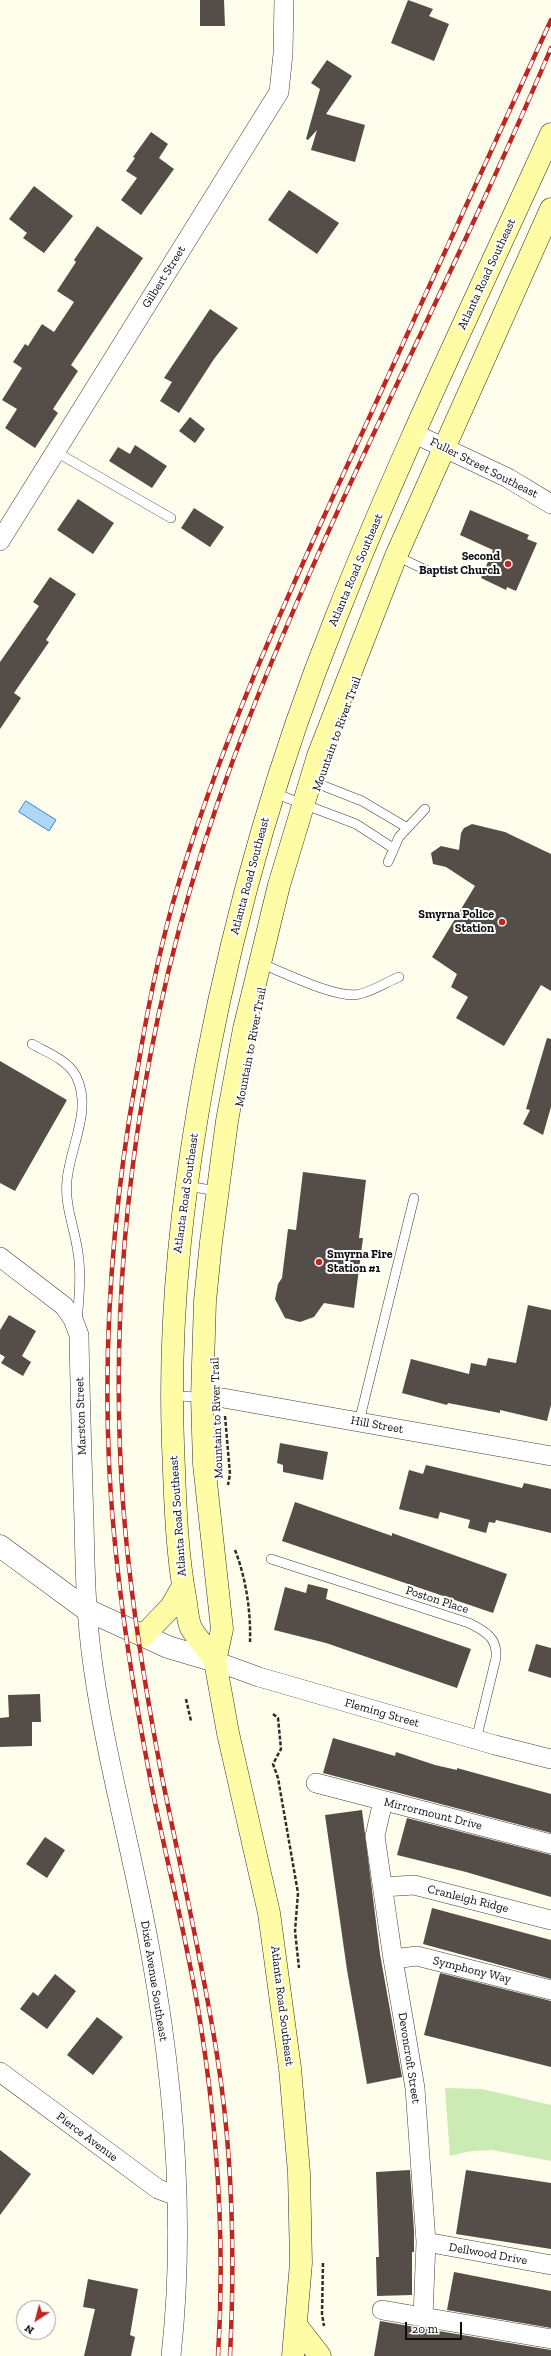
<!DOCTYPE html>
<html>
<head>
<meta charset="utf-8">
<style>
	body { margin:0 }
	#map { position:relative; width:551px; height:2356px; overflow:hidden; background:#fffdeb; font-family:"Zilla Slab",serif }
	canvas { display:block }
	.north { position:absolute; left:16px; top:2300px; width:40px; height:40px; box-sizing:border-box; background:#fff; border:1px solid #9e9e9e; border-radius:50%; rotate:216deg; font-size:11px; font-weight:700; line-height:16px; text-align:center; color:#0c0c0c }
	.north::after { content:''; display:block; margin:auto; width:14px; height:18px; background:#bf2621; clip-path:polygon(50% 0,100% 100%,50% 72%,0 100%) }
	.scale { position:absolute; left:405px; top:2322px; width:57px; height:18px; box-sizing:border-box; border:2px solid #0c0c0c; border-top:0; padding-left:5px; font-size:12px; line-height:14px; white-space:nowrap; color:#0c0c0c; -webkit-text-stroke:3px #fff; paint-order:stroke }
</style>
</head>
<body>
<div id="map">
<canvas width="551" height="2356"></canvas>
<div class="north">N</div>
<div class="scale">20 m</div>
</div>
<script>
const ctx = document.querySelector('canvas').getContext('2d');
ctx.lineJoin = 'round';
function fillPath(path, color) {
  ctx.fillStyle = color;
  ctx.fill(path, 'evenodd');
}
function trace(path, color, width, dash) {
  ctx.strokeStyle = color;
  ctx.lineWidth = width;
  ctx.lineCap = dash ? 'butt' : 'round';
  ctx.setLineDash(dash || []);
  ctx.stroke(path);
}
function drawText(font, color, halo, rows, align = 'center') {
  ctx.font = font + ' "Zilla Slab",serif';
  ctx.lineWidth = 4;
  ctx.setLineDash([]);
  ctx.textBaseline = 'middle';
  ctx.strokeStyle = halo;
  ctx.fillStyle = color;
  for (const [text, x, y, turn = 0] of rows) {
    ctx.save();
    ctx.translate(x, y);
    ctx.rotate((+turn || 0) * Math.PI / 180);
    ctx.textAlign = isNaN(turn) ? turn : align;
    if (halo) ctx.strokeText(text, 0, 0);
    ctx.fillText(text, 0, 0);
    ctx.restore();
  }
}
fillPath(new Path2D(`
	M 445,2088 L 482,2089 L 551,2105 L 551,2161 L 492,2150 L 471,2151 L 450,2156 Z`), '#cceab4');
const water = new Path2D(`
	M 26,801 L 56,820 L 49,831 L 19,812 Z`);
fillPath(water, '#aed6f7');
trace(water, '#3385d0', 1);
fillPath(new Path2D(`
	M 200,0 L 224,0 L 225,26 L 200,26 Z
	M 408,0 L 433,9 L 429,16 L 449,24 L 434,61 L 391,43 Z
	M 327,60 L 352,76 L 326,114 L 365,125 L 355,162 L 311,150 L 317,130 L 308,140 L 306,139 L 320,89 L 311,83 Z
	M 151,132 L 168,144 L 159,158 L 174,169 L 141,215 L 121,200 L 137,178 L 126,171 L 135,158 L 133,157 Z
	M 34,186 L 73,216 L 44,253 L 23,238 L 27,233 L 9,219 Z
	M 289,190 L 339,223 L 317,254 L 268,220 Z
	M 97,226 L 143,258 L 71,365 L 78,371 L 53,409 L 58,413 L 35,448 L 5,428 L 17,409 L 2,400 L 22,368 L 13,362 L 25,344 L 28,346 L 42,324 L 54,332 L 74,302 L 57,291 L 76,262 L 74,260 Z
	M 210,309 L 238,328 L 214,359 L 179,413 L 160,401 L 172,382 L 164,378 Z
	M 190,417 L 205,429 L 195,443 L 179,431 Z
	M 135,445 L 167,466 L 152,488 L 109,461 L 118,447 L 130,454 Z
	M 78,499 L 114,523 L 93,554 L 57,530 Z
	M 194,508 L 224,527 L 210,547 L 181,528 Z
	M 470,510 L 529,535 L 527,539 L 537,543 L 516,591 L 507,587 L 506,590 L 481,578 L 493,550 L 460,535 Z
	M 50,577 L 76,594 L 46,640 L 49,642 L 14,693 L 21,698 L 0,729 L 0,662 L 39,606 L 33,602 Z
	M 472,824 L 505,832 L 551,854 L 551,991 L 541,985 L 504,1046 L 456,1018 L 468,997 L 451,987 L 457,974 L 432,957 L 475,886 L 446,867 L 433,864 L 431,853 L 441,846 L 459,850 L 461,833 L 464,828 Z
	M 547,1038 L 551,1039 L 551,1107 L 543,1135 L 523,1124 L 530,1110 L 526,1109 Z
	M 0,1061 L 67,1100 L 15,1191 L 0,1183 Z
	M 303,1172 L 366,1180 L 359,1238 L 363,1238 L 354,1308 L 324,1303 L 314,1317 L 300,1322 L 285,1318 L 275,1299 L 278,1284 L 282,1278 L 288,1229 L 296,1230 Z
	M 528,1305 L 551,1310 L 551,1405 L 547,1421 L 500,1410 L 500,1413 L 448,1403 L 447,1405 L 402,1393 L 411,1359 L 469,1374 L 471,1363 L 486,1366 L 488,1358 L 516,1363 Z
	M 9,1315 L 36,1331 L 22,1356 L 31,1362 L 23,1376 L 1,1363 L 5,1357 L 0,1354 L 0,1330 Z
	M 280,1443 L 328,1452 L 323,1480 L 283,1472 L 283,1465 L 277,1463 Z
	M 426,1465 L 522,1488 L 524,1483 L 551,1489 L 551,1533 L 496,1520 L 495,1523 L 489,1522 L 486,1533 L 468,1528 L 470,1520 L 440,1512 L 438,1519 L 399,1509 L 409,1470 L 423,1474 Z
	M 295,1502 L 392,1536 L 392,1533 L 507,1574 L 493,1613 L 282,1541 Z
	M 308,1584 L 328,1589 L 326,1599 L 471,1649 L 457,1688 L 326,1643 L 274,1630 L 285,1587 L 306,1593 Z
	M 536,1644 L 551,1648 L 551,1678 L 528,1671 Z
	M 40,1694 L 41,1722 L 32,1722 L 32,1746 L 0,1747 L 0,1718 L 9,1717 L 8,1695 Z
	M 333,1738 L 395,1756 L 396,1752 L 435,1765 L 457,1770 L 457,1768 L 551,1794 L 551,1833 L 323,1773 Z
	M 362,1810 L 380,1954 L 402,2077 L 367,2084 L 347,1970 L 325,1815 Z
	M 407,1818 L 551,1855 L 551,1897 L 466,1872 L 397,1855 Z
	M 45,1837 L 65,1850 L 47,1878 L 26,1864 Z
	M 432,1908 L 551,1940 L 551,1979 L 423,1944 Z
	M 440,1973 L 551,2001 L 551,2067 L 424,2035 Z
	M 55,1974 L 76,1991 L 47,2029 L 20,2009 L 33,1992 L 38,1996 Z
	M 97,2017 L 123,2037 L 93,2075 L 67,2055 Z
	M 0,2150 L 31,2174 L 0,2215 Z
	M 410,2170 L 414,2231 L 414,2252 L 412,2252 L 412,2295 L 377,2296 L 376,2257 L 379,2257 L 376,2172 Z
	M 466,2170 L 551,2183 L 551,2249 L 456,2234 Z
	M 454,2272 L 551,2291 L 551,2328 L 447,2310 Z
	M 88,2279 L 138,2289 L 130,2335 L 135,2337 L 131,2356 L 84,2356 L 95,2309 L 83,2307 Z
	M 380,2321 L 551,2350 L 551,2356 L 374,2356 Z`), '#554e48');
const service = new Path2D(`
	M 56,452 L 171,518
	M 396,556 L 428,571
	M 311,781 L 362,801 L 406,827
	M 274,793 L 356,824 L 393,848
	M 388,862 L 399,837 L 425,809
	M 260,963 C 282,972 339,1000 360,994 C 373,991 387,982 399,977
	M 32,1044 C 46,1052 68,1060 76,1076 C 93,1109 70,1147 67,1180 C 64,1208 77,1233 79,1261 C 81,1280 79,1301 77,1321
	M 187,1186 L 217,1191
	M 172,1396 L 202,1397
	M 359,1422 L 414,1198
	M 271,1559 L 469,1623 C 485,1631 498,1638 496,1658 L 476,1740`);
const minor = new Path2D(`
	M 415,434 L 508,478 L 551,504
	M 0,541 L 279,92 L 283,54 L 284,0
	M 0,1257 L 64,1306 L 73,1319 L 79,1335 C 80,1397 82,1459 84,1521 C 85,1569 86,1618 93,1666 C 106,1759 132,1851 149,1944 C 174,2079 186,2220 171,2356
	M 202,1397 L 223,1398 L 551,1456
	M 215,1661 L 259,1677 L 495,1745 L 551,1759
	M 316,1783 L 551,1844
	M 383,1801 L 375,1836 L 393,1959 L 415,2088 L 426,2242 L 423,2317
	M 383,1887 L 414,1885 L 551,1920
	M 393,1959 L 417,1956 L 551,1990
	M 0,2072 L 158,2189 L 177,2196
	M 426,2242 L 551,2265
	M 382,2310 L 551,2339`);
const tertiary = new Path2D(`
	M 0,1546 L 87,1610 L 168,1647 L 215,1661`);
const secondary = new Path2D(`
	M 143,1636 L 171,1607 L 183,1586
	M 215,1661 C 208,1650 198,1640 191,1628 C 187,1619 187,1607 185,1597 C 176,1547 175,1495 173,1444 C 168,1314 183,1188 207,1060 C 236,910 278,762 335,620 C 400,455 478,295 551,134
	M 296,2325 L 320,2356
	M 293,2356 L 301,2263 L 299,2173 L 290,2068 L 269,1913 L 228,1733 L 215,1661 L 222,1629 L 204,1464 L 202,1397 L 205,1301 L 211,1242 L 227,1121 L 244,1029 L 279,885 L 318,756 L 396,556 L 551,209`);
trace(service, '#3f3f3f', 10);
trace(minor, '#3f3f3f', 20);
trace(tertiary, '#3f3f3f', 23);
trace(secondary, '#2e2e2e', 23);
trace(new Path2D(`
	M 225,1416 L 230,1474 L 228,1485
	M 235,1550 C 246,1578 251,1612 250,1642
	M 186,1699 L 191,1721
	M 273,1714 L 278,1718 L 281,1749 L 273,1764 L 278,1778 L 298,1893 L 295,1931 L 299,1968
	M 323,2263 L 322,2314 L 324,2326`), '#2e2e2e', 2.5, [4, 2]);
trace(service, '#fff', 9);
trace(minor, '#fff', 19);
trace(tertiary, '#fff', 22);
trace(secondary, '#fffca6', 22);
const rail = new Path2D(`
	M 218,2356 C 225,2246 218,2136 201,2027 C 189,1947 168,1868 152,1788 C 131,1680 114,1572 109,1462 C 103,1331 114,1201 137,1073 C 146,1017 157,961 172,906 C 217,749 285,601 353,453 C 419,308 485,164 551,20
	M 230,2356 C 235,2256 233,2155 217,2055 C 202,1960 180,1866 161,1772 C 141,1665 124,1558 120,1449 C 111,1217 151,981 232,763 C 323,518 450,288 551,48`);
trace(rail, '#bf2621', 4.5);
trace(rail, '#fff', 3, [9]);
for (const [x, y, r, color] of [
	[508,564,4,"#bf2621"],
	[502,922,4,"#bf2621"],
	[319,1262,4,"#bf2621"]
]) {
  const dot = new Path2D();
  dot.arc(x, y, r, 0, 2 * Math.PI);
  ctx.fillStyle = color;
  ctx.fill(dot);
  trace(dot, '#fff', 1.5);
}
drawText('12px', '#0c0c0c', '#fff', [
	["Atlanta Road Southeast",487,274,-65],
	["Gilbert Street",164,277,-58],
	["Fuller Street Southeast",484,468,27],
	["Atlanta Road Southeast",356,570,-67],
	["Mountain to River Trail",337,734,-70],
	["Atlanta Road Southeast",250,876,-75],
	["Mountain to River Trail",251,1047,-79],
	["Atlanta Road Southeast",186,1193,-82],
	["Marston Street",81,1416,-92],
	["Mountain to River Trail",217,1418,-92],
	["Hill Street",377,1425,10],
	["Atlanta Road Southeast",178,1516,-94],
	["Poston Place",437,1600,18],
	["Fleming Street",382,1713,16],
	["Mirrormount Drive",433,1814,14],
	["Cranleigh Ridge",468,1899,14],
	["Symphony Way",472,1970,14],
	["Dixie Avenue Southeast",154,1981,81],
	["Atlanta Road Southeast",282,2006,83],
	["Devoncroft Street",409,2058,81],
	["Pierce Avenue",87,2137,37],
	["Dellwood Drive",488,2254,10]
]);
drawText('bold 12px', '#0c0c0c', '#fff', [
	["Second",500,557],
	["Baptist Church",500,571],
	["Smyrna Police",494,915],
	["Station",494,929],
	["Smyrna Fire",327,1255,"left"],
	["Station #1",327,1269,"left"]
], 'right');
</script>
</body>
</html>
